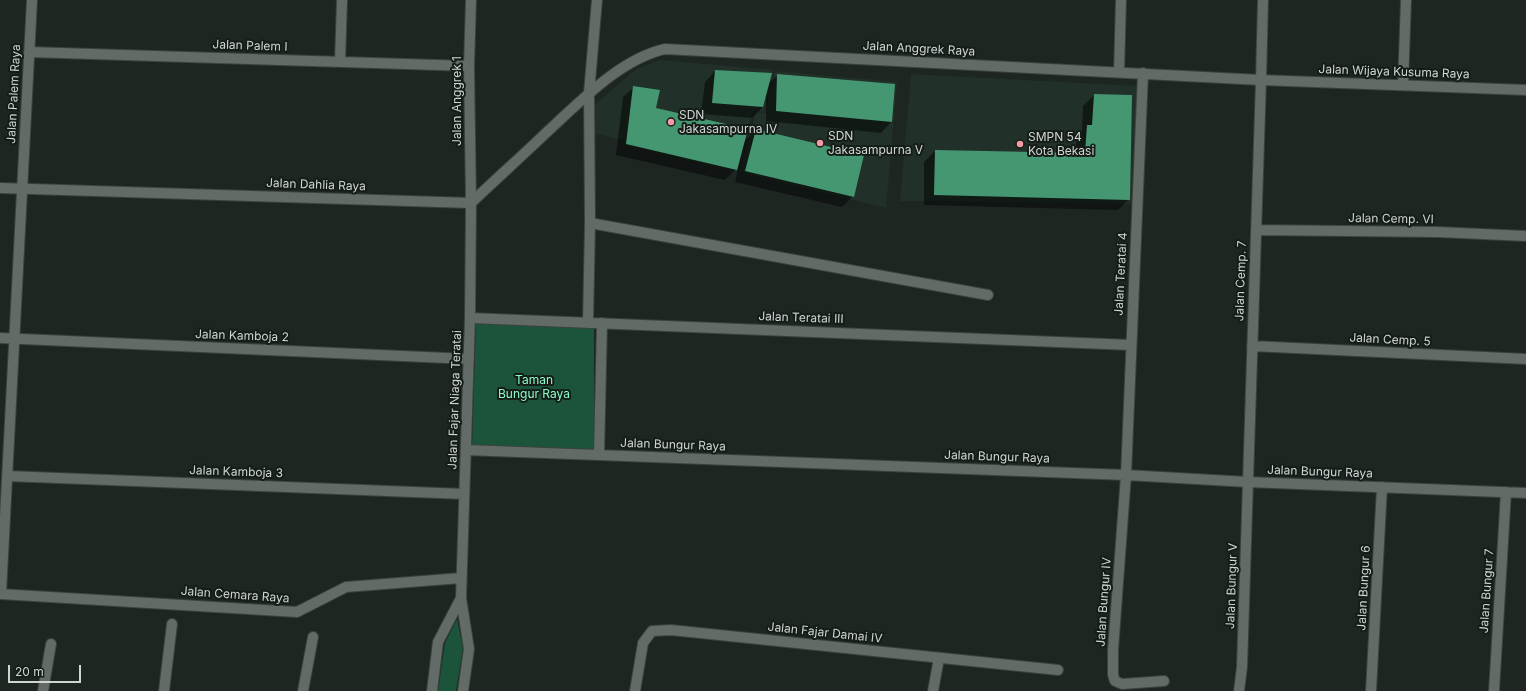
<!DOCTYPE html>
<html>
<head>
<meta charset="utf-8">
<style>
	body { margin:0 }
	#map { position:relative; width:1526px; height:691px; overflow:hidden; background:#1e2622; font-family:Inter,sans-serif }
	canvas { display:block }
	.scale { position:absolute; left:8px; top:665px; width:73px; height:18px; box-sizing:border-box; border:2px solid #d0d5d2; border-top:0; padding-left:5px; font-size:12px; line-height:14px; white-space:nowrap; color:#d0d5d2; -webkit-text-stroke:3px #151d19; paint-order:stroke }
</style>
</head>
<body>
<div id="map">
<canvas width="1526" height="691"></canvas>
<div class="scale">20 m</div>
</div>
<script>
const ctx = document.querySelector('canvas').getContext('2d');
ctx.lineJoin = 'round';
function fillPath(path, color) {
  ctx.fillStyle = color;
  ctx.fill(path, 'evenodd');
}
function trace(path, color, width, dash) {
  ctx.strokeStyle = color;
  ctx.lineWidth = width;
  ctx.lineCap = dash ? 'butt' : 'round';
  ctx.setLineDash(dash || []);
  ctx.stroke(path);
}
function drawText(font, color, halo, rows, align = 'center') {
  ctx.font = font + ' Inter,sans-serif';
  ctx.lineWidth = 4;
  ctx.setLineDash([]);
  ctx.textBaseline = 'middle';
  ctx.strokeStyle = halo;
  ctx.fillStyle = color;
  for (const [text, x, y, turn = 0] of rows) {
    ctx.save();
    ctx.translate(x, y);
    ctx.rotate((+turn || 0) * Math.PI / 180);
    ctx.textAlign = isNaN(turn) ? turn : align;
    if (halo) ctx.strokeText(text, 0, 0);
    ctx.fillText(text, 0, 0);
    ctx.restore();
  }
}
fillPath(new Path2D(`
	M 660,60 L 774,70 L 764,112 L 753,110 L 737,172 L 625,145 L 624,140 L 592,133 L 591,108 L 636,69 Z
	M 775,71 L 897,82 L 886,208 L 739,172 L 756,112 L 765,113 Z
	M 911,74 L 1138,86 L 1133,204 L 900,201 Z`), '#213028');
fillPath(new Path2D(`
	M 476,323 L 594,328 L 594,450 L 472,445 Z
	M 457,619 L 463,648 L 456,691 L 438,691 L 445,643 Z`), '#1b543b');
fillPath(new Path2D(`
	M 715,71 L 768,84 L 778,75 L 893,85 L 891,122 L 881,133 L 766,121 L 766,94 L 763,107 L 752,118 L 701,114 L 705,82 Z
	M 634,87 L 655,109 L 743,143 L 756,130 L 853,196 L 842,207 L 735,182 L 742,153 L 740,152 L 736,169 L 725,180 L 616,155 L 623,97 Z
	M 1094,95 L 1129,199 L 1118,210 L 924,205 L 924,162 L 935,151 L 1075,153 L 1077,137 L 1082,132 L 1083,106 Z`), '#0007');
fillPath(new Path2D(`
	M 715,70 L 772,73 L 763,107 L 712,103 Z
	M 777,74 L 895,84 L 892,122 L 776,111 Z
	M 633,86 L 660,90 L 656,108 L 748,129 L 737,170 L 626,144 Z
	M 1094,94 L 1132,95 L 1130,200 L 934,195 L 935,150 L 1085,153 L 1087,125 L 1092,125 Z
	M 756,129 L 864,155 L 854,197 L 745,171 Z`), '#459771');
const service = new Path2D(`
	M 590,223 L 988,295`);
const minor = new Path2D(`
	M 29,52 L 469,66
	M 340,62 L 342,0
	M 1119,72 L 1121,0
	M 1143,73 L 1126,475 L 1113,650 L 1113,675 L 1115,681 L 1122,684 L 1164,681
	M 1403,85 L 1406,0
	M 1256,230 L 1438,232 L 1526,236
	M 470,318 L 1131,345
	M 588,323 L 590,223 L 589,93 L 597,0
	M 0,338 L 469,359
	M 1252,346 L 1526,359
	M 466,450 L 1126,475 L 1248,482 L 1526,493
	M 599,455 L 602,323
	M 7,476 L 464,494
	M 0,594 L 297,612 L 346,587 L 461,578
	M 1,594 L 32,0
	M 43,691 L 51,644
	M 164,691 L 172,624
	M 303,691 L 313,637
	M 432,691 L 438,642 L 461,598
	M 463,691 L 469,649 L 461,598 L 470,318 L 471,203 L 469,66 L 471,0
	M 635,691 L 643,643 L 652,631 L 671,630 L 1058,670
	M 933,691 L 939,658
	M 1239,691 L 1242,667 L 1261,80
	M 1371,691 L 1382,487
	M 1494,691 L 1506,492`);
const tertiary = new Path2D(`
	M 1261,80 L 1263,0
	M 0,188 L 471,203 C 496,179 522,156 547,132 C 580,102 620,59 665,49 L 1261,80 L 1526,90`);
trace(service, '#3c423f', 12);
trace(minor, '#3c423f', 12);
trace(tertiary, '#3c423f', 12);
trace(service, '#626b66', 10);
trace(minor, '#626b66', 10);
trace(tertiary, '#626b66', 10);
for (const [x, y, r, color] of [
	[671,122,4,"#f49aa6"],
	[820,143,4,"#f49aa6"],
	[1020,144,4,"#f49aa6"]
]) {
  const dot = new Path2D();
  dot.arc(x, y, r, 0, 2 * Math.PI);
  ctx.fillStyle = color;
  ctx.fill(dot);
  trace(dot, '#151d19', 1.5);
}
drawText('12px', '#d0d5d2', '#151d19', [
	["Jalan Palem I",250,46,2],
	["Jalan Anggrek Raya",919,49,3],
	["Jalan Wijaya Kusuma Raya",1394,72,2],
	["Jalan Palem Raya",14,94,-87],
	["Jalan Anggrek 1",457,101,-90],
	["Jalan Dahlia Raya",316,185,2],
	["Jalan Cemp. VI",1391,219,1],
	["Jalan Teratai 4",1121,274,-87],
	["Jalan Cemp. 7",1241,281,-88],
	["Jalan Teratai III",801,318,2],
	["Jalan Kamboja 2",242,336,2],
	["Jalan Cemp. 5",1390,340,3],
	["Jalan Fajar Niaga Teratai",455,400,-88],
	["Jalan Bungur Raya",673,445,2],
	["Jalan Bungur Raya",997,457,2],
	["Jalan Kamboja 3",236,472,2],
	["Jalan Bungur Raya",1320,472,2],
	["Jalan Bungur V",1232,586,-88],
	["Jalan Bungur 6",1364,588,-87],
	["Jalan Bungur 7",1487,591,-86],
	["Jalan Cemara Raya",235,595,4],
	["Jalan Bungur IV",1104,602,-86],
	["Jalan Fajar Damai IV",825,633,6]
]);
drawText('12px', '#d0d5d2', '#151d19', [
	["SDN",679,115],
	["Jakasampurna IV",679,129],
	["SDN",828,136],
	["Jakasampurna V",828,150],
	["SMPN 54",1028,137],
	["Kota Bekasi",1028,151]
], 'left');
drawText('12px', '#89fbc4', '#151d19', [
	["Taman",534,380],
	["Bungur Raya",534,394]
]);
</script>
</body>
</html>
